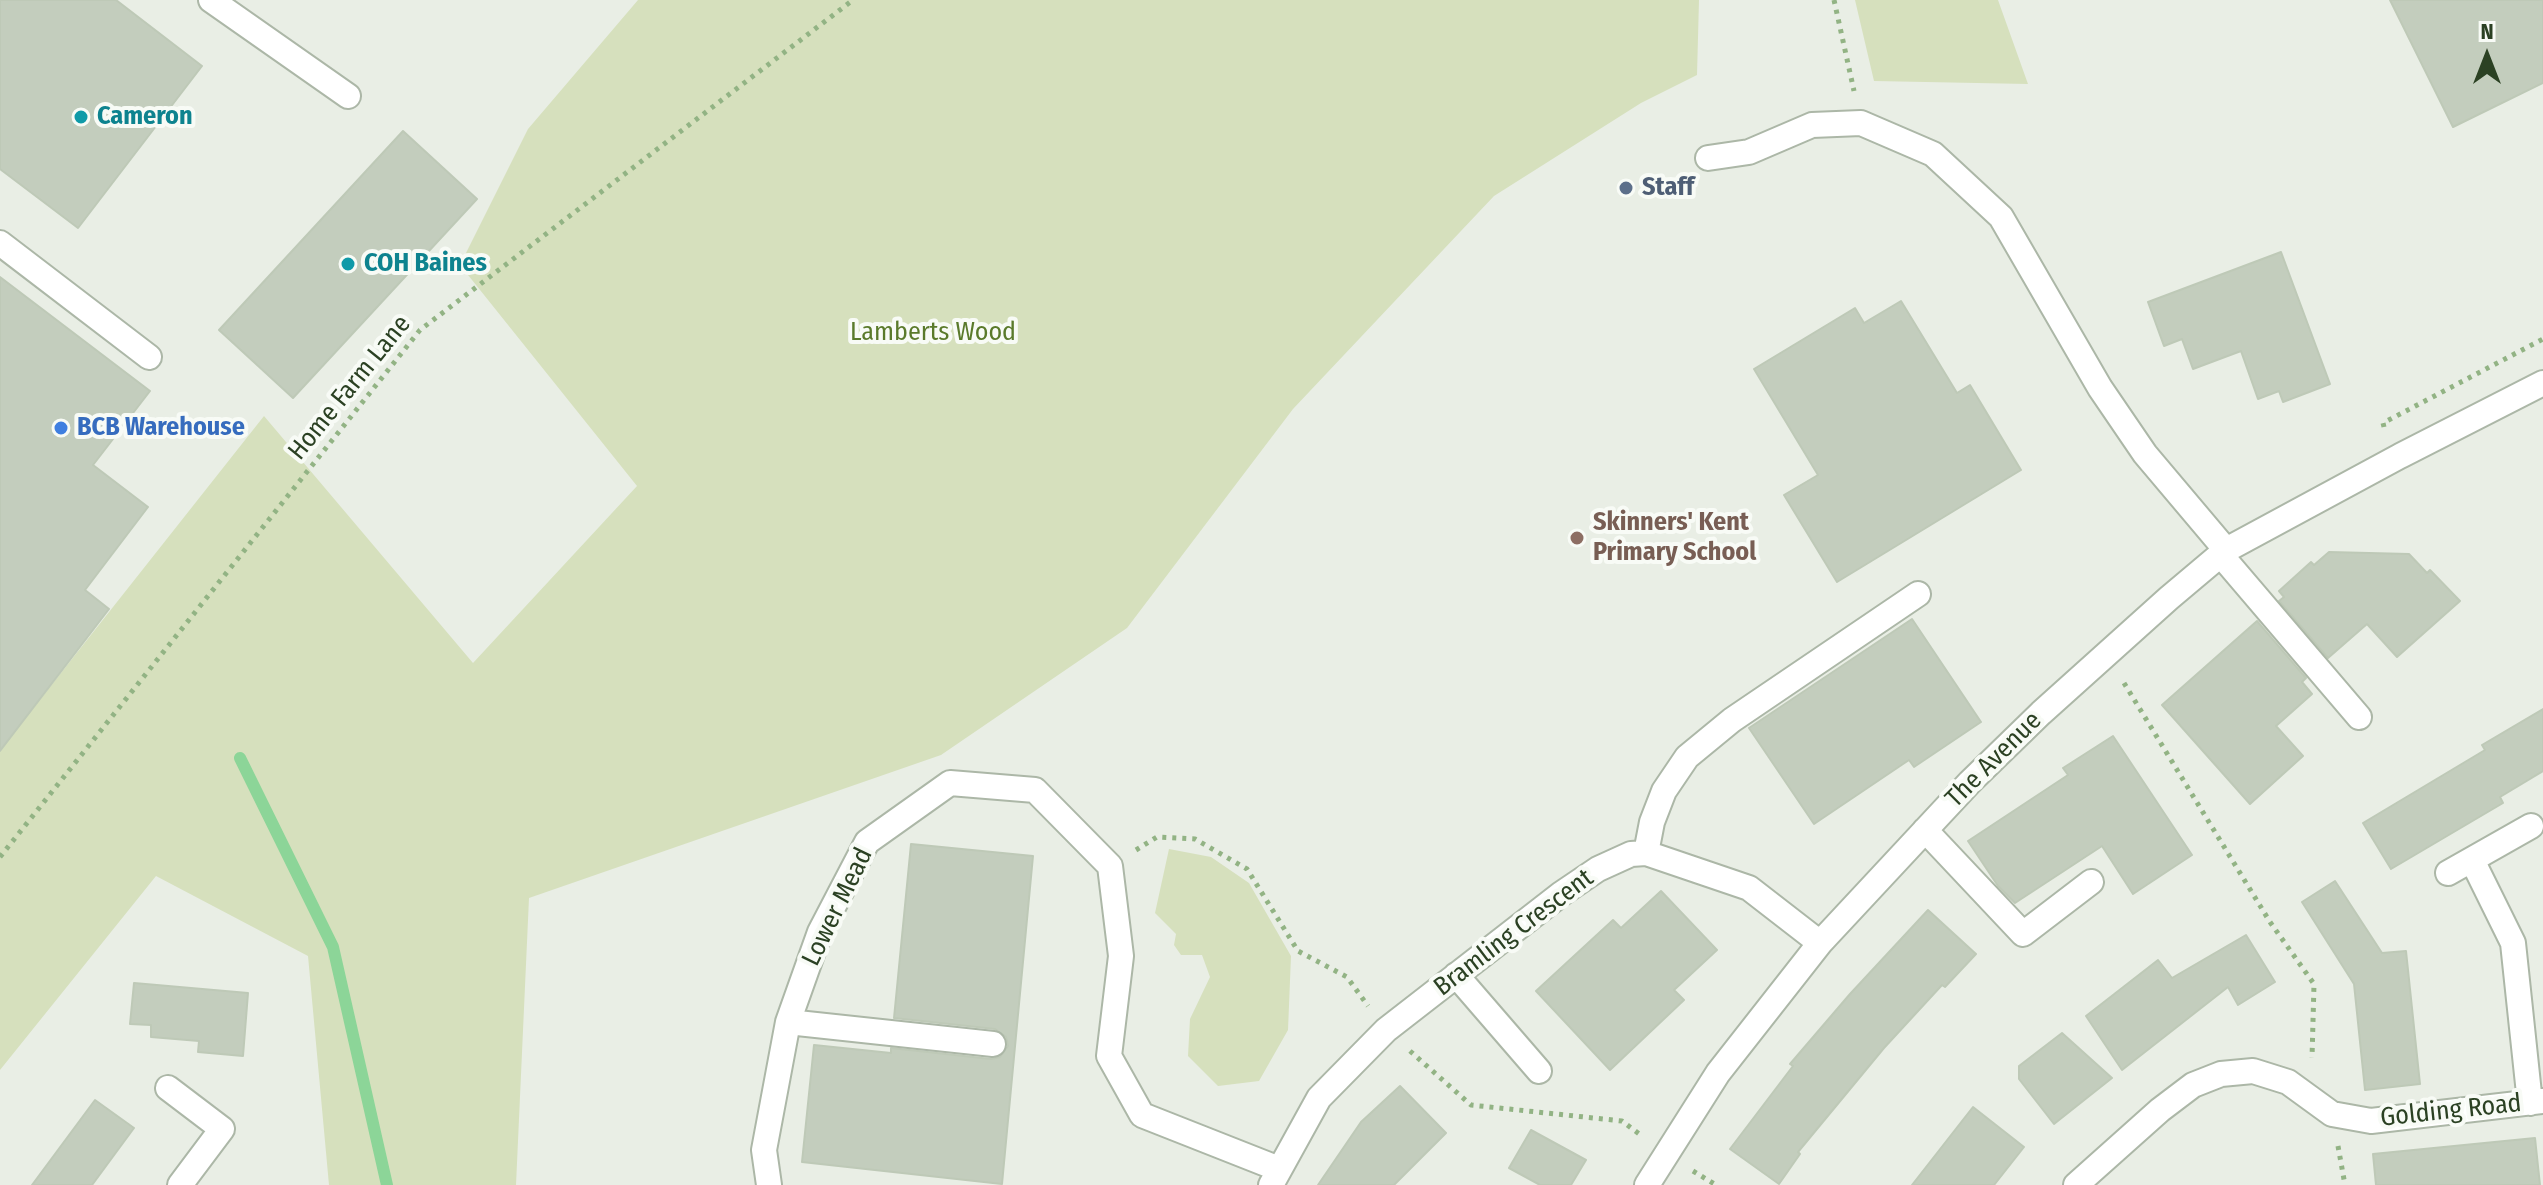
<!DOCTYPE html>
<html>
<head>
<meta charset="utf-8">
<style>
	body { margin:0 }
	#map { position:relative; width:2543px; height:1185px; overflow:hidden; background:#e9eee5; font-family:"Fira Sans Condensed",sans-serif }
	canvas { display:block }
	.north { position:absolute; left:2447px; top:16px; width:80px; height:80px; -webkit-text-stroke:6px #f8fbf6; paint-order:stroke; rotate:0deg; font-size:22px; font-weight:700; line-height:32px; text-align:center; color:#2b4123 }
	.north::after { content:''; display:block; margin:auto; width:28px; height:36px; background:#2b4123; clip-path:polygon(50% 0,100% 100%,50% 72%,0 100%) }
</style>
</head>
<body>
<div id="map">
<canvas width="2543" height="1185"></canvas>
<div class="north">N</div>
</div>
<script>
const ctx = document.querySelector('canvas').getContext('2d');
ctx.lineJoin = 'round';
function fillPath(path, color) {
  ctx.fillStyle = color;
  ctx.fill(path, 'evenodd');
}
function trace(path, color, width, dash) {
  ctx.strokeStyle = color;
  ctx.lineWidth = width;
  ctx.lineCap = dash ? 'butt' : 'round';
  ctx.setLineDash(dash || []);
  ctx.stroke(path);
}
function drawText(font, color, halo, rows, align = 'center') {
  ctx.font = font + ' "Fira Sans Condensed",sans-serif';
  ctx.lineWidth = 8;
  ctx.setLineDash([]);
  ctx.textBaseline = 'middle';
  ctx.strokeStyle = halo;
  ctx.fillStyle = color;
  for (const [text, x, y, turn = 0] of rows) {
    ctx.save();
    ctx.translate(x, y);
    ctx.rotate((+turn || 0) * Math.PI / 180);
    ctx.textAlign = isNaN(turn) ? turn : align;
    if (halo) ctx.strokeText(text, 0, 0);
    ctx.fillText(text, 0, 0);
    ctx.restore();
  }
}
fillPath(new Path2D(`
	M 638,0 L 1699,0 L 1697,75 L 1641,103 L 1494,196 L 1293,409 L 1127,628 L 941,755 L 529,898 L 516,1185 L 329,1185 L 308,956 L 156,876 L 0,1070 L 0,750 L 264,416 L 473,663 L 637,486 L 460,265 L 528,129 Z
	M 1855,0 L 1998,0 L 2028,84 L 1874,81 Z
	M 1169,849 L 1211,857 L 1249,883 L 1291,956 L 1288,1030 L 1259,1081 L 1218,1086 L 1188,1056 L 1190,1019 L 1210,977 L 1202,955 L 1181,955 L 1174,945 L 1176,934 L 1155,913 Z`), '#d6e0bd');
trace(new Path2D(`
	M 240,758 L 333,947 L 387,1185`), '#8cd598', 12);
const building = new Path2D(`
	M 0,0 L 116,0 L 202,66 L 78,228 L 0,169 Z
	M 2390,0 L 2543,0 L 2543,83 L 2453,127 Z
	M 403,131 L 477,199 L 293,398 L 219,330 Z
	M 2281,252 L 2330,384 L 2283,402 L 2279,391 L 2258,399 L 2241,351 L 2193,369 L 2182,339 L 2164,346 L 2148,302 Z
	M 0,277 L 150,391 L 93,465 L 148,507 L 85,590 L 109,609 L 0,751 Z
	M 1901,301 L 1957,393 L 1970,385 L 2021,470 L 1837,582 L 1784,495 L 1818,475 L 1754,369 L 1855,308 L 1864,323 Z
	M 2329,552 L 2409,554 L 2427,573 L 2430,570 L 2460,601 L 2397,657 L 2367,624 L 2328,658 L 2279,601 L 2284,597 L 2279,591 L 2311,562 L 2314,565 Z
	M 1912,619 L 1981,722 L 1914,767 L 1909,760 L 1814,824 L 1749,728 Z
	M 2257,621 L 2306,678 L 2302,682 L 2312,694 L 2276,726 L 2303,756 L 2250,804 L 2162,705 Z
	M 2543,709 L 2543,771 L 2500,797 L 2503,803 L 2391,869 L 2363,823 L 2485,750 L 2482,745 Z
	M 2113,736 L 2192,855 L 2133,894 L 2102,846 L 2015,903 L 1998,886 L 1968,841 L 2068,775 L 2063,768 Z
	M 911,844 L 1033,856 L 1002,1184 L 802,1162 L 814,1045 L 891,1053 L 891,1048 L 991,1059 L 1000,1057 L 1008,1046 L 1006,1037 L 995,1029 L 894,1018 Z
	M 2335,881 L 2382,953 L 2406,951 L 2420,1084 L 2365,1090 L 2354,984 L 2302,902 Z
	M 1661,891 L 1717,950 L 1674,990 L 1684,1000 L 1610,1070 L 1536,991 L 1613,920 L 1621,928 Z
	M 1928,910 L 1976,954 L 1945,987 L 1942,985 L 1884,1048 L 1798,1152 L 1800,1154 L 1779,1184 L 1730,1149 L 1793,1066 L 1790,1064 L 1850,994 Z
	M 2246,935 L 2275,982 L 2238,1005 L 2228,987 L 2122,1070 L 2086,1016 L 2158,960 L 2172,978 Z
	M 134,983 L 248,993 L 243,1056 L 198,1052 L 199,1041 L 151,1037 L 151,1025 L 130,1024 Z
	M 2062,1033 L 2112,1078 L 2054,1124 L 2019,1079 L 2019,1066 Z
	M 1400,1086 L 1446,1133 L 1394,1185 L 1318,1185 L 1361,1122 Z
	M 95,1100 L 134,1128 L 92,1185 L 32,1185 Z
	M 1973,1107 L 2024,1147 L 1994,1185 L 1912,1185 Z
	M 1531,1130 L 1586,1160 L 1571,1185 L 1540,1185 L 1509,1168 Z
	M 2535,1138 L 2540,1185 L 2376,1185 L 2373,1154 Z`);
fillPath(building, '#c3cdbd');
trace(building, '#bec9b7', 2);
const minor = new Path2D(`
	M 211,0 L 348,96
	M 1708,158 L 1749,152 L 1812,125 L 1861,123 L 1933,154 L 2001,217 L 2100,388 L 2145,454 L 2226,550
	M 0,243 L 149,357
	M 2220,554 L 2359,717
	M 1925,830 L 2023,934 L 2091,882
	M 1646,853 L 1652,822 L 1664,791 L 1687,757 L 1732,720 L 1918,594
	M 2472,860 L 2513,943 L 2530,1103
	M 2448,873 L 2531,826
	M 1456,975 L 1539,1071
	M 788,1022 L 993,1044
	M 168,1088 L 222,1129 L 180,1185
	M 769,1185 L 764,1150 L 788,1022 L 820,932 L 867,842 L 950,783 L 1035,790 L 1110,866 L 1121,956 L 1109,1056 L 1142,1115 L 1279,1169
	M 1271,1185 L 1319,1098 L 1386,1030 L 1561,894 L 1598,869 L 1631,854 L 1646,853 L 1749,888 L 1820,943
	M 1647,1185 L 1718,1073 L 1820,943 L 1970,782 L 2041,713 L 2169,598 L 2226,550 L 2400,456 L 2543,383
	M 2076,1185 L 2160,1110 L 2193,1085 L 2221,1074 L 2253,1071 L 2288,1082 L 2332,1114 L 2371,1121 L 2543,1101`);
trace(minor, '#acb7a7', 28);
trace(new Path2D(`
	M 1834,0 L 1854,91
	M 2384,427 L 2383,423 L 2543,339
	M 2124,683 L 2270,922 L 2314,984 L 2312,1058
	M 1136,850 L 1157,837 L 1195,839 L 1247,869 L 1298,951 L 1347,977 L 1368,1006
	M 0,857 L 420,330 L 853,0
	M 1410,1051 L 1471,1105 L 1622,1121 L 1642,1136
	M 2338,1146 L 2345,1185
	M 1693,1171 L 1716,1185`), '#92b384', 5, [4, 6]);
trace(minor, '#fff', 24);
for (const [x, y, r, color] of [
	[81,117,8,"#0f9aa8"],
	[1626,188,8,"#5c6f8a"],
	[348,264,8,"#0f9aa8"],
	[61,428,8,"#3f7fe0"],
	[1577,538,8,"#8d6e63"]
]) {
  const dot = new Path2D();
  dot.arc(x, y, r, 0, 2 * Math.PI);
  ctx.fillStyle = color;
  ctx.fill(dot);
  trace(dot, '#f8fbf6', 3);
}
drawText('bold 26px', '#0d838f', '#f8fbf6', [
	["Cameron",97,117],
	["COH Baines",364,264]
], 'left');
drawText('bold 26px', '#4e5e75', '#f8fbf6', [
	["Staff",1642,188]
], 'left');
drawText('26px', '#5a7a2b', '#f8fbf6', [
	["Lamberts Wood",933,333]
]);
drawText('26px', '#2b4123', '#f8fbf6', [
	["Home Farm Lane",350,388,-51],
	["The Avenue",1994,760,-45],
	["Lower Mead",838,907,-64],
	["Bramling Crescent",1514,933,-37],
	["Golding Road",2451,1111,-6]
]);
drawText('bold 26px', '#366cbe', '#f8fbf6', [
	["BCB Warehouse",77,428]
], 'left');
drawText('bold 26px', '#785e54', '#f8fbf6', [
	["Skinners' Kent",1593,523],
	["Primary School",1593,553]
], 'left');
</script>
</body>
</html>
